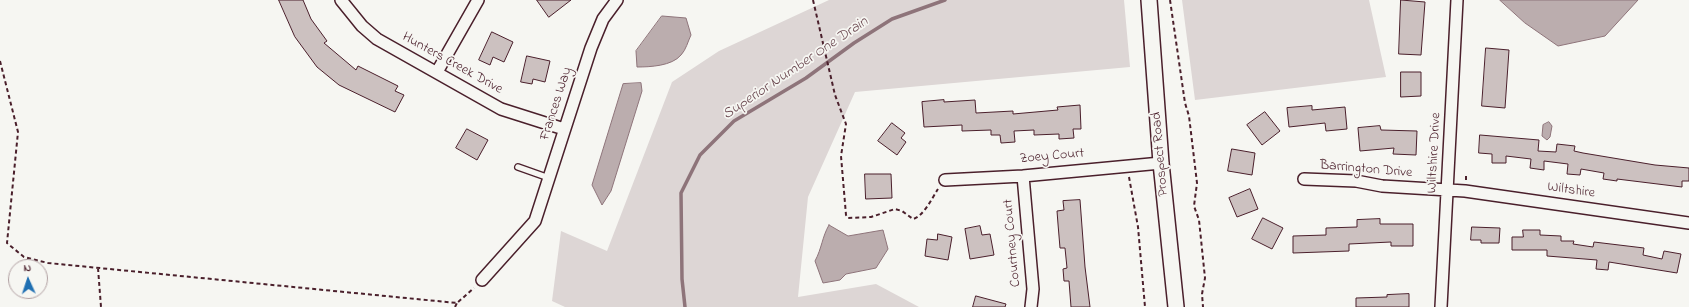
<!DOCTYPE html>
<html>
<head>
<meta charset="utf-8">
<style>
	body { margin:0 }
	#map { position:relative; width:1689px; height:307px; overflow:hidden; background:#f6f6f2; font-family:"Indie Flower",sans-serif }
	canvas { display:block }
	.north { position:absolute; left:8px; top:259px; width:40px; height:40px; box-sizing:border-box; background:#f6f6f2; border:1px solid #b1a0a2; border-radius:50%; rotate:357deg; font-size:11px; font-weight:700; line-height:16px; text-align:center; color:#4a1f2b }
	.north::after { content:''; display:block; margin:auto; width:14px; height:18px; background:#1f6fb2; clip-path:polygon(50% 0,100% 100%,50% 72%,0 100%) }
</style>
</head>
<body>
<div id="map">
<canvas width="1689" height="307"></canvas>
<div class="north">N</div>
</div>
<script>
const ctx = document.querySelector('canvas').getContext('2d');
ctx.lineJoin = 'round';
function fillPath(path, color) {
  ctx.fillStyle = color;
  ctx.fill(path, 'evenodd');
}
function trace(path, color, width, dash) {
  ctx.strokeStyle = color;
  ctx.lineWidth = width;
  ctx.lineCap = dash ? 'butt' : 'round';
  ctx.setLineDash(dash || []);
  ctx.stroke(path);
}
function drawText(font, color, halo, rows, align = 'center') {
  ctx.font = font + ' "Indie Flower",sans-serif';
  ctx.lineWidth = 3.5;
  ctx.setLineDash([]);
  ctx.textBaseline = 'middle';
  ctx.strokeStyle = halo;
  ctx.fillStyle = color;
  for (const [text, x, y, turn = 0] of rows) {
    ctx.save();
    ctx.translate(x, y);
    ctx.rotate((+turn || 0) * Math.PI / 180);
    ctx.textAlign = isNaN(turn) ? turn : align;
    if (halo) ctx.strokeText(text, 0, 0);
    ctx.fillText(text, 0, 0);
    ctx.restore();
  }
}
fillPath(new Path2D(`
	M 829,0 L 1124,0 L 1130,67 L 855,92 L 808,197 L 798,297 L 876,284 L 919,307 L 565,307 L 552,301 L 561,231 L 607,251 L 672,82 L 719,51 Z
	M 1182,0 L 1369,0 L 1386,77 L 1195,100 Z`), '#ddd6d5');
const water = new Path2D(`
	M 1500,0 L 1638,0 L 1605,36 L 1558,46 L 1525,23 Z
	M 662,16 L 686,18 L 691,35 C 688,41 686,50 681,55 C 672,66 650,67 637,67 L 636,51 Z
	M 641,83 L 642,91 L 611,191 L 602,205 L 592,185 L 623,84 Z
	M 1549,122 L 1552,126 L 1550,137 L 1547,140 L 1542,136 L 1543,125 Z
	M 829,225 L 848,236 L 883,230 L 888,249 L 876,268 L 846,274 L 840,280 L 823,283 L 815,261 C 822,248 822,237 829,225 Z`);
fillPath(water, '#bbadae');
trace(water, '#8e747a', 1);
trace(new Path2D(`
	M 685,307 L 682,279 L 681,193 L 700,155 L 734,121 L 806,78 L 854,43 L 892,19 L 945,0`), '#8e747a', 3.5);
const building = new Path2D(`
	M 279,0 L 303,0 L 311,19 L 327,41 L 324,43 L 356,70 L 358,66 L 398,86 L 395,91 L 404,95 L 395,112 L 339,85 L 317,67 L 295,37 Z
	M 537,0 L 571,0 L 549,17 Z
	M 1401,0 L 1425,2 L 1421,55 L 1399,54 Z
	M 492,32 L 513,42 L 504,62 L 493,57 L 490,65 L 479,60 Z
	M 1486,48 L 1509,50 L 1505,108 L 1482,106 Z
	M 527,56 L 550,61 L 545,82 L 533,79 L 532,84 L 521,82 Z
	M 1401,72 L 1421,72 L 1421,96 L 1401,97 Z
	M 944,100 L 944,102 L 975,100 L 976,113 L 1013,111 L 1013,114 L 1058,110 L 1057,107 L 1080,105 L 1081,129 L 1073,129 L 1074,138 L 1059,139 L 1059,134 L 1034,135 L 1034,130 L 1014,131 L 1015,142 L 1001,143 L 1000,135 L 991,135 L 991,130 L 962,131 L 962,125 L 924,127 L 922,102 Z
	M 1312,106 L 1312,110 L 1345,107 L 1347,129 L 1326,131 L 1325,123 L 1289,127 L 1287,108 Z
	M 1265,112 L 1280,131 L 1262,145 L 1247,125 Z
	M 892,123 L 905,133 L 901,138 L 906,142 L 897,155 L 878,141 Z
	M 1380,126 L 1381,130 L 1417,131 L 1416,155 L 1393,154 L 1394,148 L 1360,151 L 1358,128 Z
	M 467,129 L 488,140 L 477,160 L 456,148 Z
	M 1480,135 L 1539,140 L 1538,151 L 1556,152 L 1557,144 L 1575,146 L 1574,151 L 1583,153 L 1655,165 L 1689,168 L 1689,181 L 1682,181 L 1682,187 L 1617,179 L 1617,181 L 1603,179 L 1604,173 L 1581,169 L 1580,175 L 1567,174 L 1568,164 L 1544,161 L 1544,170 L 1530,168 L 1531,159 L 1506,156 L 1506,163 L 1492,163 L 1492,154 L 1479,153 Z
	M 1232,149 L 1255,153 L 1252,175 L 1228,171 Z
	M 865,174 L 891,174 L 892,198 L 866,199 Z
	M 1250,189 L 1258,209 L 1237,217 L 1229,198 Z
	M 1080,200 L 1085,267 L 1090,307 L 1071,307 L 1069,281 L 1064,281 L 1063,269 L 1067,268 L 1065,248 L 1060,248 L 1058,224 L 1057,211 L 1064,210 L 1063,201 Z
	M 1263,218 L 1283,228 L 1272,249 L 1252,239 Z
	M 1380,219 L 1380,224 L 1413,224 L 1413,246 L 1391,246 L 1391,242 L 1349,244 L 1349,251 L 1293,253 L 1293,236 L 1326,235 L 1326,228 L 1357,227 L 1357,220 Z
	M 980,226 L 982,235 L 990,234 L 994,255 L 970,259 L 965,229 Z
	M 1472,227 L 1500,228 L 1499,243 L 1481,243 L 1481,240 L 1471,240 Z
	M 1523,230 L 1540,230 L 1540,235 L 1561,236 L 1561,241 L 1574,241 L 1573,244 L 1593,247 L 1594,242 L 1644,248 L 1643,255 L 1662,259 L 1664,251 L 1681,254 L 1677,273 L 1609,262 L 1608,270 L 1596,269 L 1597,260 L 1547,256 L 1547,250 L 1512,250 L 1512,237 L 1523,237 Z
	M 938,234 L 952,237 L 948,260 L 925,256 L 927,239 L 937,240 Z
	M 1409,294 L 1409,307 L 1356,307 L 1356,298 L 1387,297 L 1387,295 Z
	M 976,296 L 1006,304 L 1005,307 L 973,307 Z`);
fillPath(building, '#ccc1c0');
trace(building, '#4a1f2b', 1);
const service = new Path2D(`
	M 518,167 L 549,178`);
const minor = new Path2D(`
	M 341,0 L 362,26 L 377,39 L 501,109 L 564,129
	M 437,72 L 478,0
	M 1023,176 L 1033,289 L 1031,307
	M 1304,179 L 1356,181 L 1382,186 L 1465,191 L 1689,223
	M 945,180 L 1023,176 L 1161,163
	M 482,280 L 535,221 L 591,48 L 603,19 L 617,0
	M 1441,307 L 1457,0`);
const secondary = new Path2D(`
	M 1149,0 L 1161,163 L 1176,307`);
trace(service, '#4a1f2b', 8);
trace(minor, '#4a1f2b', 14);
trace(secondary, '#4a1f2b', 18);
trace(new Path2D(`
	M 813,0 L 835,95 L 846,124 L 841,156 L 846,215 L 848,218 L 871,217 L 895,209 L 902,211 L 913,219 C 924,216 932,198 938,189
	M 1170,0 L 1185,103 L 1189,116 L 1197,183 L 1194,206 L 1199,220 L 1205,278 L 1202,294 L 1203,307
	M 0,61 L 18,132 L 7,243 L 24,257 L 48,263 L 457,303 L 474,288
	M 1129,177 L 1138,227 L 1145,307
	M 1466,180 L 1466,176
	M 98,268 L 101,307
	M 455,307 L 457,303`), '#4a1f2b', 2, [4, 3]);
trace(service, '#f6f6f2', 5.5);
trace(minor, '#f6f6f2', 11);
trace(secondary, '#f6f6f2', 15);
drawText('14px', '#4a1f2b', '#f6f6f2', [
	["Hunters Creek Drive",452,64,29],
	["Frances Way",557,104,-72],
	["Wiltshire Drive",1435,153,-87],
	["Prospect Road",1161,154,-95],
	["Zoey Court",1052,157,-5],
	["Barrington Drive",1366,170,5],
	["Wiltshire",1571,191,8],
	["Courtney Court",1013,243,-95]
]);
drawText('italic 15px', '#6c4a52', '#f6f6f2', [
	["Superior Number One Drain",796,69,-34]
]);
</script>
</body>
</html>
